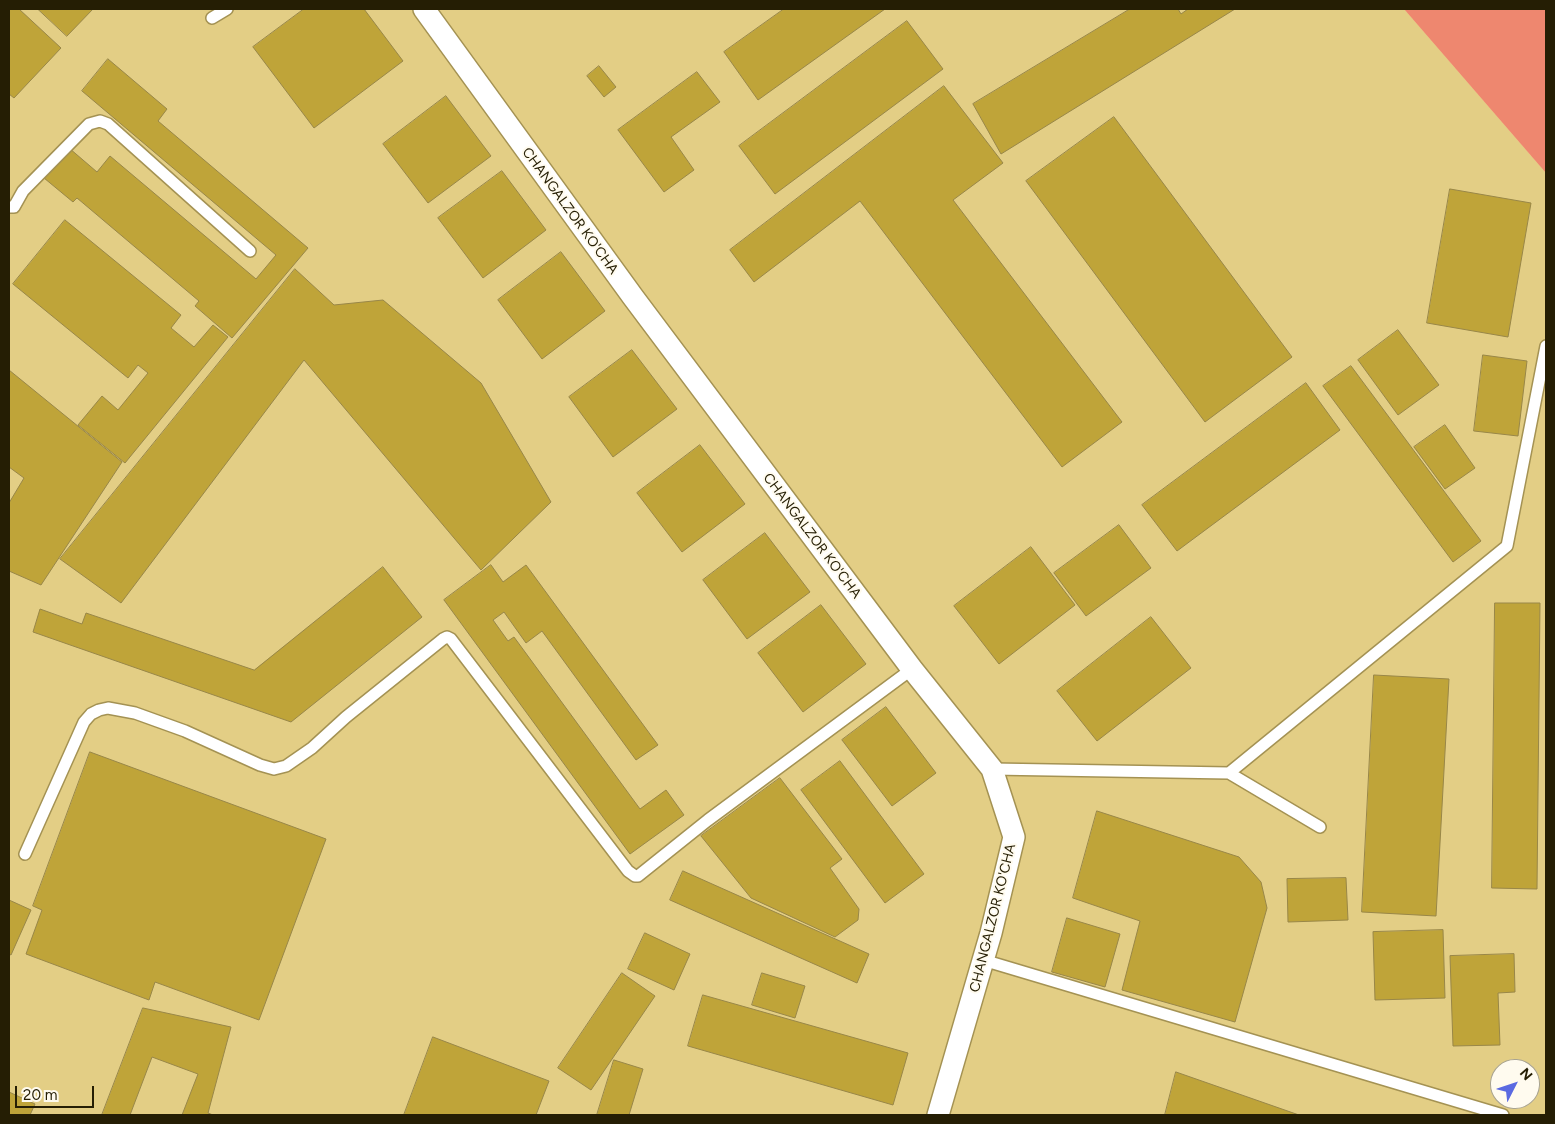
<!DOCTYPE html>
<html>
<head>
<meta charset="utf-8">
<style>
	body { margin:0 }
	#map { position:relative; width:1555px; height:1124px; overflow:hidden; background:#edda99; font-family:Figtree,sans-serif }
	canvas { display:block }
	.frame { position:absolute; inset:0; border:10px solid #251e04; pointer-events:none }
	.north { position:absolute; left:1490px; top:1059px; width:50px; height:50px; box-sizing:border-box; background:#fffbef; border:1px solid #a8a391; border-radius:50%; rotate:49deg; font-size:14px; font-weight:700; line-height:20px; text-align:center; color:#251e04 }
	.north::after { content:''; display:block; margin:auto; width:18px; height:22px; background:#5b6ae1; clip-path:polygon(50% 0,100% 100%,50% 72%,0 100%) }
	.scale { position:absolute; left:15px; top:1086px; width:79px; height:22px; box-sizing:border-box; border:2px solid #251e04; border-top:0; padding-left:6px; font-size:15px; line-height:18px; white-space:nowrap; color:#251e04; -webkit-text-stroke:4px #fffbef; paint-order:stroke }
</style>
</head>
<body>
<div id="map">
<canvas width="1555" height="1124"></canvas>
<div class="frame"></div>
<div class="north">N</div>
<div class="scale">20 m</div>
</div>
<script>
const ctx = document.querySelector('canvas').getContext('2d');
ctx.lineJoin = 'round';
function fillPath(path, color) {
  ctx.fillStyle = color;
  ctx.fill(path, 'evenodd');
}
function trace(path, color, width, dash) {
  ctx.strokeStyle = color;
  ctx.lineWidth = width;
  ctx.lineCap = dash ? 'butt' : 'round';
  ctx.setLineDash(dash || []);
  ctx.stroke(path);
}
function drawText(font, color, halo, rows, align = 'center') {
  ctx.font = font + ' Figtree,sans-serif';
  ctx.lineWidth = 4;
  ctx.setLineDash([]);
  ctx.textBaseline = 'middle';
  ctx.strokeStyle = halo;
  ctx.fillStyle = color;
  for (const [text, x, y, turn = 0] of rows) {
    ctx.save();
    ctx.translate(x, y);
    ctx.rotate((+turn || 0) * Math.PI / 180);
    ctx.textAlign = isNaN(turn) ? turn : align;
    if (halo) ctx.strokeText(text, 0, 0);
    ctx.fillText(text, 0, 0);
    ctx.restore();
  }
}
fillPath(new Path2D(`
	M 9,9 L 1404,9 L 1546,173 L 1546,1115 L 9,1115 ZM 1500,1069 L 1530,1069 L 1530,1099 L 1500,1099 Z`), '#e3ce85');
fillPath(new Path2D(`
	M 1404,9 L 1546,9 L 1546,173 Z`), '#ee876f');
const building = new Path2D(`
	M 9,9 L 19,9 L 61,48 L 14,98 L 9,94 Z
	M 38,9 L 93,9 L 67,36 Z
	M 304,9 L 364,9 L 403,61 L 314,128 L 253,47 Z
	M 784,9 L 885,9 L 758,100 L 724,52 Z
	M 1130,9 L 1178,9 L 1181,14 L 1188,9 L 1235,9 L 1001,154 L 973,104 Z
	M 907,21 L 943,69 L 775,194 L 739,146 Z
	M 108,59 L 167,109 L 158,121 L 308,248 L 232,338 L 195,306 L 199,301 L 77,198 L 73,202 L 44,178 L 69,148 L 97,172 L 110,156 L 256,279 L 276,255 L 82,91 Z
	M 599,66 L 616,87 L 604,97 L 587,76 Z
	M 697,72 L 720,102 L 671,137 L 694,170 L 664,192 L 618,130 Z
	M 944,86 L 1003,163 L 953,200 L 1122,422 L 1062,467 L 860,201 L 754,282 L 730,250 Z
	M 446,96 L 491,156 L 428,203 L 383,144 Z
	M 1114,117 L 1292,357 L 1205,422 L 1026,181 Z
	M 502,171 L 546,230 L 483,278 L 438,218 Z
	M 1450,189 L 1531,203 L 1508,337 L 1427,323 Z
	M 65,220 L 181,315 L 171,328 L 194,347 L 213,325 L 228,337 L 125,463 L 78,425 L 102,396 L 118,410 L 148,373 L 138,365 L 128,378 L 13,284 Z
	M 561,252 L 605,311 L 542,359 L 498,300 Z
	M 295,269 L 334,305 L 383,300 L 481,383 L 551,502 L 481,570 L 304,360 L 121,603 L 60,559 Z
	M 1398,330 L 1439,385 L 1398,415 L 1358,360 Z
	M 632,350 L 677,409 L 613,457 L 569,397 Z
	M 1483,355 L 1527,361 L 1518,436 L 1474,431 Z
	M 1351,366 L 1481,541 L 1453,562 L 1323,386 Z
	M 9,370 L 122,462 L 41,585 L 9,571 L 9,503 L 24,478 L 9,467 Z
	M 1306,383 L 1340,430 L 1177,551 L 1142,505 Z
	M 1445,425 L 1475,468 L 1445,489 L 1414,447 Z
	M 700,445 L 745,504 L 682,552 L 637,493 Z
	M 1119,525 L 1151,568 L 1086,616 L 1054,573 Z
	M 765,533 L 810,592 L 747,639 L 703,580 Z
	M 1031,547 L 1075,605 L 999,664 L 954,606 Z
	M 491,565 L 503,582 L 526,565 L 658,745 L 636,760 L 542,631 L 526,643 L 504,612 L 493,620 L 508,641 L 514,637 L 640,809 L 666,790 L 684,815 L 630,854 L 444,600 Z
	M 383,567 L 422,617 L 291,722 L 33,632 L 40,609 L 82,624 L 86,613 L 254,670 Z
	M 1495,603 L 1540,603 L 1537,889 L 1492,888 Z
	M 821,605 L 866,664 L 803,712 L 758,653 Z
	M 1151,617 L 1191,668 L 1097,741 L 1057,691 Z
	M 1374,675 L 1449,679 L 1436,916 L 1362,912 Z
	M 886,707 L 936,773 L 892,806 L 842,740 Z
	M 90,752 L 326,839 L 259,1020 L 155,982 L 149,1000 L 26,954 L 42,910 L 33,906 Z
	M 840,761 L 924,874 L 885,903 L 801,790 Z
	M 780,778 L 842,859 L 830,868 L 859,909 L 858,920 L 835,937 L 751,898 L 701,836 Z
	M 1097,811 L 1239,857 L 1261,882 L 1267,908 L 1235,1022 L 1122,990 L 1140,921 L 1073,898 Z
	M 683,871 L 869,954 L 857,983 L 670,900 Z
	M 1346,878 L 1348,920 L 1288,922 L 1287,879 Z
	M 9,900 L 31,910 L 11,955 L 9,954 Z
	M 1067,918 L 1120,934 L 1105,987 L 1052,972 Z
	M 1443,930 L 1445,998 L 1375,1000 L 1373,932 Z
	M 645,933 L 690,954 L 674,990 L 628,969 Z
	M 1514,954 L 1515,992 L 1498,993 L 1500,1045 L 1453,1046 L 1450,956 Z
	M 622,973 L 655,996 L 591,1090 L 558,1068 Z
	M 762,973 L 805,986 L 795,1018 L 752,1005 Z
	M 703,995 L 908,1053 L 893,1105 L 688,1046 Z
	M 143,1008 L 231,1027 L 208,1113 L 213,1115 L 182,1115 L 198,1074 L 152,1057 L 130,1115 L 102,1115 Z
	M 433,1037 L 549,1081 L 536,1115 L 404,1115 Z
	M 614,1060 L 643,1069 L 629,1115 L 597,1115 Z
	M 1176,1072 L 1299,1115 L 1165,1115 Z
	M 9,1092 L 35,1104 L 30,1115 L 9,1115 Z`);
fillPath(building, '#bfa439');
trace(building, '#998748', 1);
const lane = new Path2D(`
	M 212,18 L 227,9
	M 9,207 L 14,207 L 23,191 L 89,124 L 100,121 L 108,124 L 250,251
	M 992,769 L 1229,773 L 1507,546 L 1546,346
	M 1229,773 L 1320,827
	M 25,854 L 84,722 L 91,714 L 99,710 L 108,708 L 135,713 L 185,731 L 260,765 L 274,769 L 286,766 L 312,748 L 346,717 L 443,639 L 447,637 L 451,639 L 628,871 L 635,876 L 638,876 L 708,820 L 912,669
	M 983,960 L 1503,1115`);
const street = new Path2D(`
	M 424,9 L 633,297 L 912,669 L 992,769 L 1014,837 L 991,933 L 938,1115`);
trace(lane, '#a49253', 14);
trace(street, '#a49253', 24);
trace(lane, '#fff', 11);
trace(street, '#fff', 21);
drawText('14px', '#251e04', '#fffbef', [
	["CHANGALZOR KO'CHA",570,211,54],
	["CHANGALZOR KO'CHA",812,536,53],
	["CHANGALZOR KO'CHA",993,918,-76]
]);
</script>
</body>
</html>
